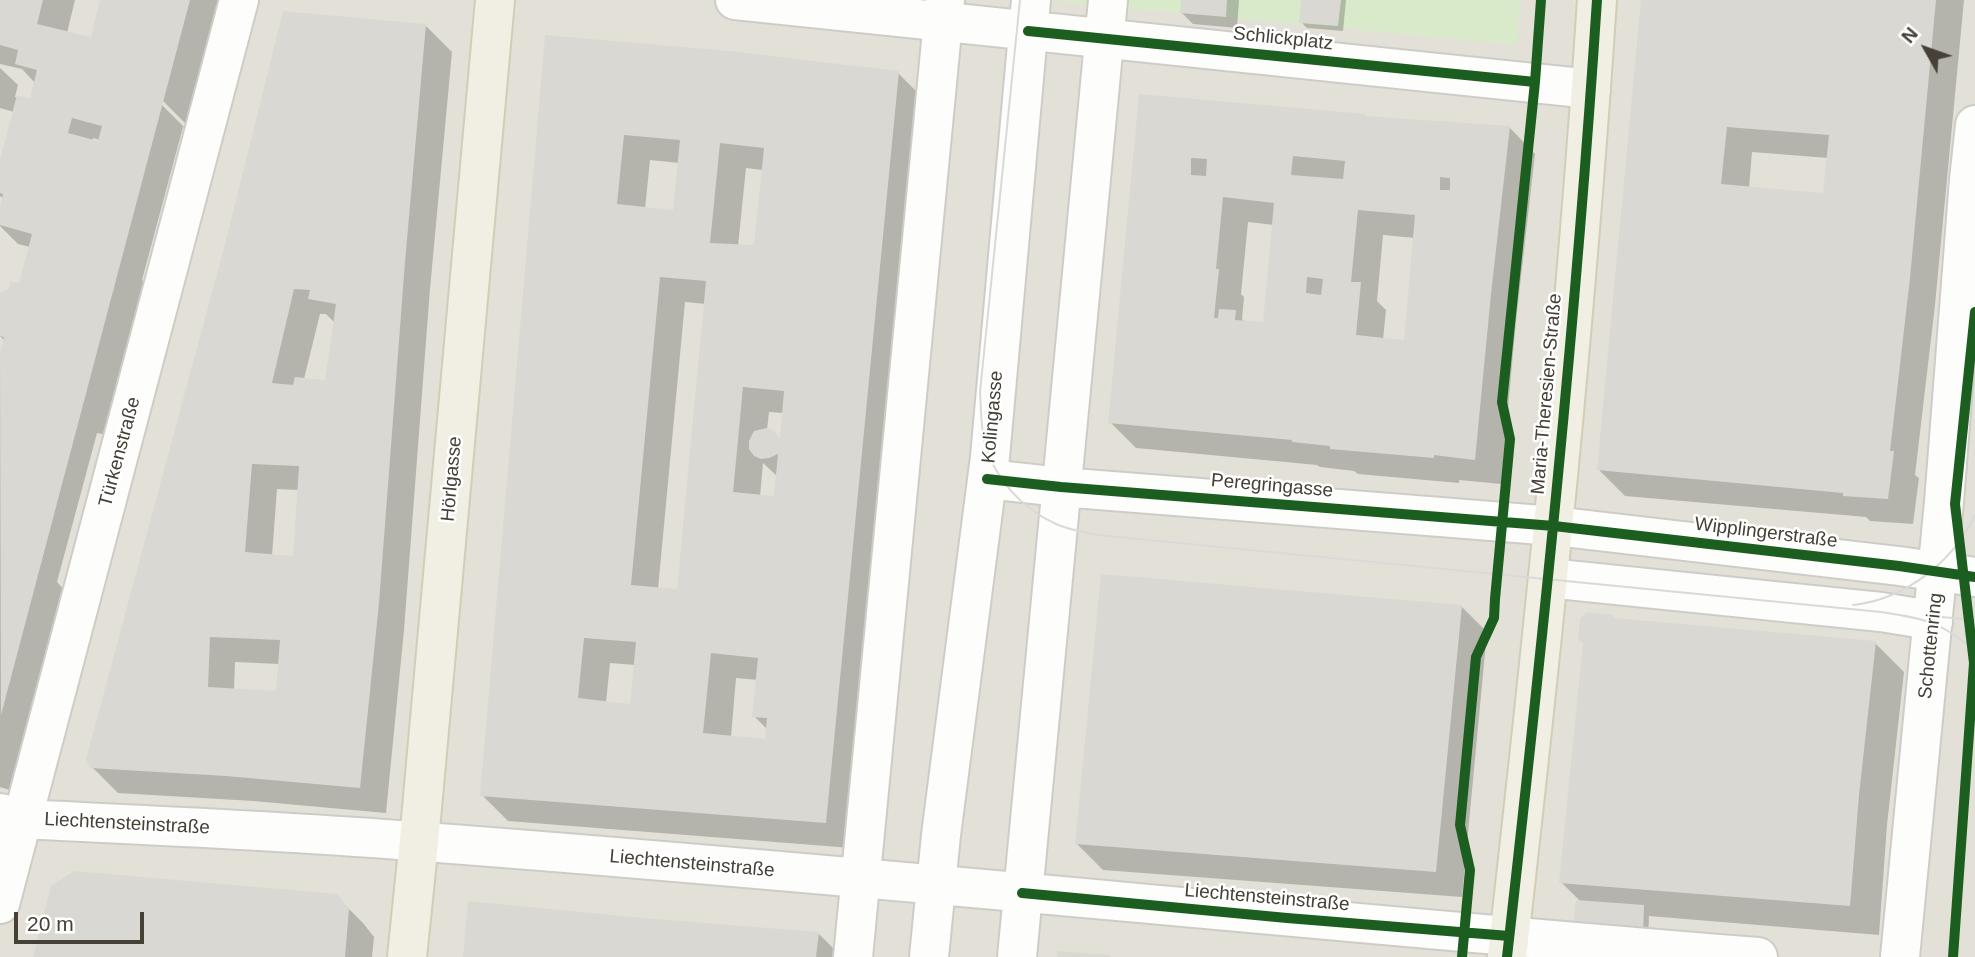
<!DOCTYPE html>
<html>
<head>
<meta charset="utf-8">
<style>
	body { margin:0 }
	#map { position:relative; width:1975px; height:957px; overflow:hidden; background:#f0efea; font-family:Helvetica,sans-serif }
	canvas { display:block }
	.north { position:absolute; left:1891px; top:14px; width:70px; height:70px; -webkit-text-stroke:5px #fff; paint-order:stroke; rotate:310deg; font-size:19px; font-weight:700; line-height:28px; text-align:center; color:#454136 }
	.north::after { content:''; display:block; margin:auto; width:24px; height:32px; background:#454136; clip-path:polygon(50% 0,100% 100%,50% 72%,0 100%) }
	.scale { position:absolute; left:14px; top:912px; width:130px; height:32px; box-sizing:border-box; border:4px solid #454136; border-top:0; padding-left:9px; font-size:21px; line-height:24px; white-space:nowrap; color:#454136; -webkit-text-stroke:5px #fff; paint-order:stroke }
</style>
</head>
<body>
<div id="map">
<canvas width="1975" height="957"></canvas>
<div class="north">N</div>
<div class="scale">20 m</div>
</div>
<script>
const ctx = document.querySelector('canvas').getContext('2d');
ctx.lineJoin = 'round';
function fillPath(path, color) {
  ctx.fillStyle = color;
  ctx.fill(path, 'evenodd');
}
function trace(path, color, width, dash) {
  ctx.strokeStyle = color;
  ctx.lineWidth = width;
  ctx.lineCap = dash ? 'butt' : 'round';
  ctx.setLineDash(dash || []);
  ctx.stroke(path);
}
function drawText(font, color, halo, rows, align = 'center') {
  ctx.font = font + ' Helvetica,sans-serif';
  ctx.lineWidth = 5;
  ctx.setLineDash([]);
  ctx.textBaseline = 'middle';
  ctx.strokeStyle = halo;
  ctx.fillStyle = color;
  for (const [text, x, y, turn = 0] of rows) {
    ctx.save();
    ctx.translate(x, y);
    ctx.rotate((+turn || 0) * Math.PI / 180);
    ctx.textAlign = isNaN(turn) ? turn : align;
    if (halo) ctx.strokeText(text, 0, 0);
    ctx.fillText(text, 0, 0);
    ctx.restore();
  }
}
fillPath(new Path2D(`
	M 0,0 L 1975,0 L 1975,957 L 0,957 Z`), '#e3e1d7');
fillPath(new Path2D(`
	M 1042,0 L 1520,0 L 1516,45 Z`), '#d9eacb');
fillPath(new Path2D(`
	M 0,0 L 75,0 L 67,33 L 92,39 L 102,0 L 223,0 L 189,127 L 158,96 L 156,99 L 184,127 L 183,127 L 142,280 L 147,285 L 107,435 L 97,433 L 57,582 L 66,592 L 13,791 L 0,787 L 0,357 L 5,341 L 0,336 L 0,296 L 20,285 L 30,247 L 18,244 L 0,226 L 0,214 L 4,199 L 0,196 L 0,166 L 14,112 L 0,108 L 0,68 L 18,85 L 15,97 L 31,101 L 35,83 L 22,69 L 0,64 ZM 93,138 L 100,140 L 99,143 L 92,141 Z
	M 1183,0 L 1239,0 L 1237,28 L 1193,24 L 1181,12 Z
	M 1303,0 L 1346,0 L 1343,31 L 1307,28 L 1301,22 Z
	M 1644,0 L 1964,0 L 1935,305 L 1915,475 L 1919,478 L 1913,524 L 1870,521 L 1866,517 L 1625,496 L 1599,470 ZM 1752,152 L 1828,158 L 1825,195 L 1749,188 Z
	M 426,26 L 452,52 L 430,289 L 404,630 L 386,813 L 253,801 L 118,793 L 92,767 L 226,244 ZM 320,314 L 326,314 L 335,323 L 327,382 L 304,379 ZM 277,489 L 299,490 L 294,558 L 272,556 ZM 235,662 L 279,664 L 277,692 L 234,690 Z
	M 547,36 L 898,73 L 924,99 L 851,848 L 508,821 L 482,795 ZM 650,160 L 679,163 L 674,212 L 645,209 ZM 746,168 L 763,170 L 756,246 L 738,246 ZM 685,302 L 706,304 L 679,591 L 658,589 ZM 769,412 L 784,413 L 781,441 L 767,430 ZM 763,463 L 778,477 L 775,498 L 760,497 ZM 610,663 L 635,665 L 631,706 L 606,703 ZM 736,678 L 758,680 L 754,716 L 768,730 L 767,740 L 731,737 Z
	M 1141,95 L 1367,118 L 1510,128 L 1535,154 L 1516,321 L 1501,484 L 1459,480 L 1459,483 L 1358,474 L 1354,471 L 1320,467 L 1317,465 L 1136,448 L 1110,422 ZM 1248,222 L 1274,225 L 1265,324 L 1245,322 L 1242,319 L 1244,297 L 1241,294 ZM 1383,235 L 1415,238 L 1406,342 L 1383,340 L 1386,310 L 1377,301 Z
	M 1461,606 L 1487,632 L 1462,897 L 1103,870 L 1077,844 Z
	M 1616,620 L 1875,643 L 1904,672 L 1887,825 L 1879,935 L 1649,916 L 1648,939 L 1581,902 L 1561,882 Z
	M 336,896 L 363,923 L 374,937 L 372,957 L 35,957 Z
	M 818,933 L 842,957 L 465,957 Z`), '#0003');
fillPath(new Path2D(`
	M 0,0 L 43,0 L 37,24 L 91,37 L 100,0 L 190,0 L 1,715 L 0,353 L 4,337 L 0,336 L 0,293 L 9,289 L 10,281 L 19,283 L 32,234 L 0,225 L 0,207 L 3,194 L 0,193 L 0,160 L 17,95 L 30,99 L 37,70 L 15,64 L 18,50 L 0,45 ZM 72,118 L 102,126 L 98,141 L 68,133 Z
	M 1181,0 L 1227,0 L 1226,17 L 1180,13 Z
	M 1301,0 L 1341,0 L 1338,26 L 1299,23 Z
	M 1641,0 L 1936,0 L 1910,278 L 1890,451 L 1894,451 L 1888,499 L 1843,496 L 1843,493 L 1597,470 ZM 1727,127 L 1829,135 L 1823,193 L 1721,184 Z
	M 283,11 L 426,24 L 405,262 L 379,603 L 360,788 L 226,776 L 90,768 L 86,759 L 225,244 ZM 294,289 L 310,290 L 308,299 L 336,304 L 325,380 L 295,377 L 293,385 L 272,383 ZM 252,464 L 299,466 L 293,556 L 245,552 ZM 210,637 L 280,640 L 276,691 L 208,687 Z
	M 545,35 L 729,51 L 899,71 L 826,823 L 480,796 ZM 624,135 L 680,140 L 673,210 L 617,204 ZM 720,143 L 764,148 L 754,245 L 710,243 ZM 660,277 L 706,281 L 677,589 L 631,585 ZM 743,387 L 784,391 L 780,438 L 774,431 L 767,428 L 754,431 L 749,441 L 749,449 L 754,456 L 761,459 L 769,458 L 778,454 L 774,496 L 733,492 ZM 584,638 L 636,642 L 630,704 L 578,698 ZM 711,653 L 758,658 L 752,717 L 767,718 L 765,739 L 703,733 Z
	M 1139,94 L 1366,114 L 1366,116 L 1510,126 L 1491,294 L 1475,460 L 1434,455 L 1434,458 L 1330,449 L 1330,446 L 1292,442 L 1292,440 L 1108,423 ZM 1293,156 L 1345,161 L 1343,179 L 1291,175 ZM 1191,158 L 1207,159 L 1206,176 L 1191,175 ZM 1440,177 L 1450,178 L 1450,190 L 1440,190 ZM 1223,197 L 1274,203 L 1263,322 L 1235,320 L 1236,310 L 1219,309 L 1218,318 L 1214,318 L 1219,269 L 1216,269 ZM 1358,210 L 1415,215 L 1404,340 L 1356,335 L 1361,282 L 1351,282 ZM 1307,277 L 1323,279 L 1321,295 L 1306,293 Z
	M 1101,574 L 1462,605 L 1436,872 L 1075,844 Z
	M 1587,612 L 1613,615 L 1614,618 L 1876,641 L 1859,795 L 1850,906 L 1559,883 L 1583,643 L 1578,640 L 1580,619 Z
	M 74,871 L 337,894 L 349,909 L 345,957 L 33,957 L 51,886 Z
	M 1576,900 L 1644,905 L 1643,935 L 1573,929 Z
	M 468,901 L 643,918 L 819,932 L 816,957 L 463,957 Z
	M 1058,951 L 1110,955 L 1110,957 L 1057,957 Z`), '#dad8d2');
const minor = new Path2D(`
	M 735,0 L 1591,89
	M 987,479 L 1061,487 L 1554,526 L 1899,566 L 1975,577
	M 1548,578 L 1881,612 L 1918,618 L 1933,622
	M 0,813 L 23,819 C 157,826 291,831 425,842 C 870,875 1314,922 1758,957
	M 0,904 L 239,0
	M 853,957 L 945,0
	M 929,957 L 941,835 L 990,457 L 1031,0
	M 1017,957 L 1108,0
	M 1900,957 L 1944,502 L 1969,180 L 1975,125`);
const major = new Path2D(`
	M 407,957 L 419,841 L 495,0
	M 1507,957 C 1543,639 1576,320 1597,0`);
trace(minor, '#ceccc7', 42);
trace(major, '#d1cdb8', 42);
trace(minor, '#fdfdfc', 38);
trace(major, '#f1efe4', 38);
trace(new Path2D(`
	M 1020,0 L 980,392 C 981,408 981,425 984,441 C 994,478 1021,508 1056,524 C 1069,530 1084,532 1098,535 L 1881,612 C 1925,619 1940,621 1975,651
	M 1853,605 C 1906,599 1953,562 1975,515
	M 1930,616 L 1975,620`), '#d9d9d8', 2);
trace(new Path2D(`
	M 1028,31 L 1535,82
	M 987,479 L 1061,487 L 1554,526 L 1899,566 L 1975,577
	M 1022,893 L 1287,918 L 1509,936
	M 1462,957 L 1470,870 L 1460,825 L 1476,657 L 1494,618 L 1495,599 L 1510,439 L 1502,402 L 1535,82 L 1541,0
	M 1507,957 C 1543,639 1576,320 1597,0
	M 1953,957 L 1974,663 L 1955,504 L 1975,312`), '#1b5e20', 10);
drawText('19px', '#454136', '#fff', [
	["Schlickplatz",1283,39,6],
	["Maria-Theresien-Straße",1547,394,-85],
	["Kolingasse",993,417,-85],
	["Türkenstraße",120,452,-75],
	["Hörlgasse",452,479,-85],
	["Peregringasse",1272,486,5],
	["Wipplingerstraße",1766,533,7],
	["Schottenring",1931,646,-84],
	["Liechtensteinstraße",127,824,3],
	["Liechtensteinstraße",692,864,5],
	["Liechtensteinstraße",1267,898,5]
]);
</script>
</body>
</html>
